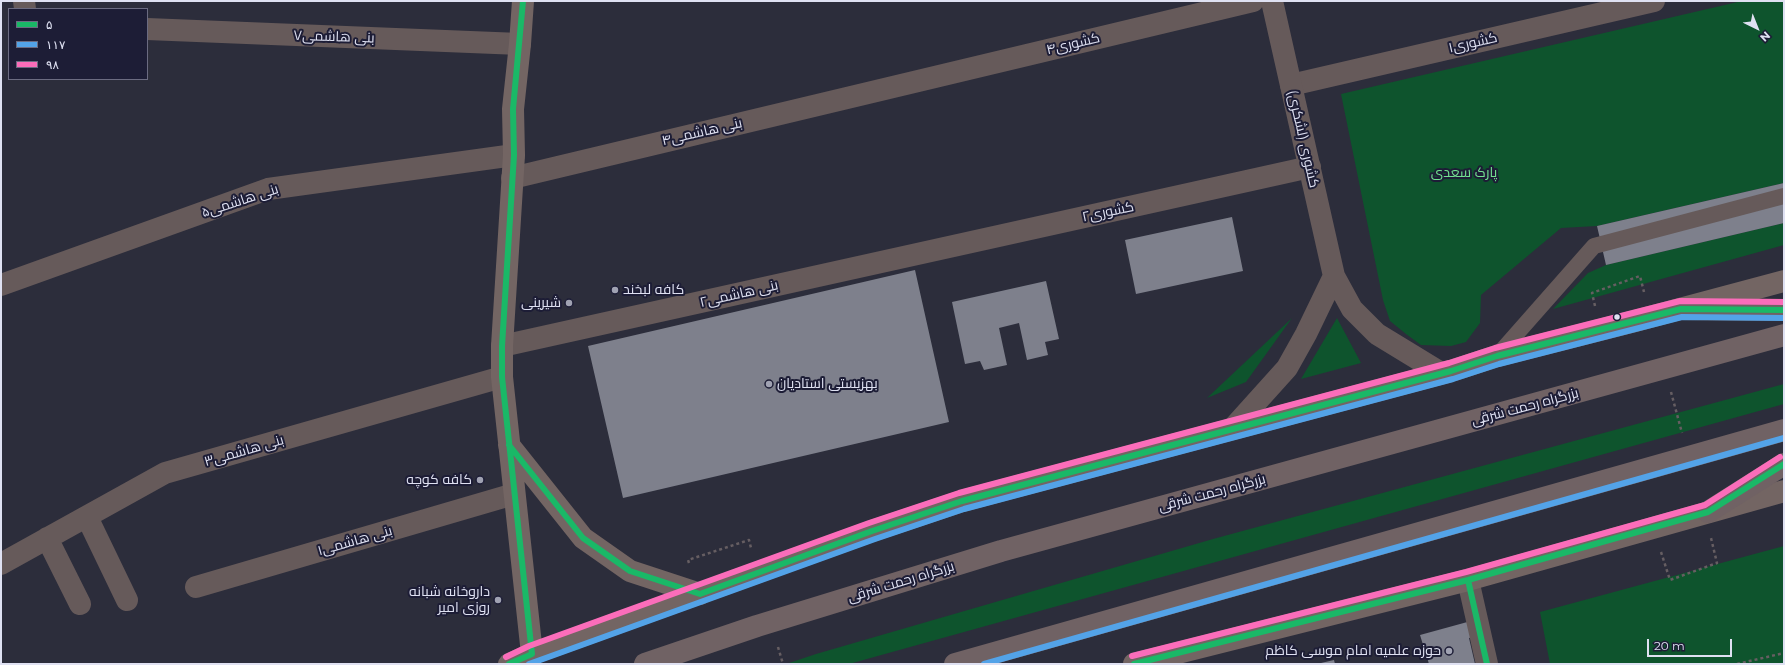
<!DOCTYPE html>
<html>
<head>
<meta charset="utf-8">
<style>
	body { margin:0 }
	#map { position:relative; width:1785px; height:665px; overflow:hidden; background:#2c2d3b; font-family:Montserrat,sans-serif }
	canvas { display:block }
	.frame { position:absolute; inset:0; border:2px solid #dfe1f2; pointer-events:none }
	.legend { position:absolute; left:8px; top:8px; width:140px; height:72px; box-sizing:border-box; background:#1d1d36; border:1px solid #6b6b81; margin:0; padding:5px 7px; list-style:none; font-size:12px; color:#dfe1f2 }
	.legend li { display:flex; align-items:center; gap:8px; height:20px }
	.legend b { width:20px; border:1px solid #6b6b81 }
	.north { position:absolute; left:1737px; top:8px; width:40px; height:40px; -webkit-text-stroke:3px #1d1d36; paint-order:stroke; rotate:137deg; font-size:11px; font-weight:700; line-height:16px; text-align:center; color:#dfe1f2 }
	.north::after { content:''; display:block; margin:auto; width:14px; height:18px; background:#dfe1f2; clip-path:polygon(50% 0,100% 100%,50% 72%,0 100%) }
	.scale { position:absolute; left:1647px; top:639px; width:85px; height:18px; box-sizing:border-box; border:2px solid #dfe1f2; border-top:0; padding-left:5px; font-size:12px; line-height:14px; white-space:nowrap; color:#dfe1f2; -webkit-text-stroke:3px #1d1d36; paint-order:stroke }
</style>
</head>
<body>
<div id="map">
<canvas width="1785" height="665"></canvas>
<div class="frame"></div>
<ul class="legend">
<li><b style="height:5px;background:#1ab867"></b>۵</li>
<li><b style="height:5px;background:#53a3e8"></b>۱۱۷</li>
<li><b style="height:5px;background:#fb6dba"></b>۹۸</li>
</ul>
<div class="north">N</div>
<div class="scale">20 m</div>
</div>
<script>
const ctx = document.querySelector('canvas').getContext('2d');
ctx.lineJoin = 'round';
function fillPath(path, color) {
  ctx.fillStyle = color;
  ctx.fill(path, 'evenodd');
}
function trace(path, color, width, dash) {
  ctx.strokeStyle = color;
  ctx.lineWidth = width;
  ctx.lineCap = dash ? 'butt' : 'round';
  ctx.setLineDash(dash || []);
  ctx.stroke(path);
}
function drawText(font, color, halo, rows, align = 'center') {
  ctx.font = font + ' Montserrat,Cairo,sans-serif';
  ctx.lineWidth = 4;
  ctx.setLineDash([]);
  ctx.textBaseline = 'middle';
  ctx.strokeStyle = halo;
  ctx.fillStyle = color;
  for (const [text, x, y, turn = 0] of rows) {
    ctx.save();
    ctx.translate(x, y);
    ctx.rotate((+turn || 0) * Math.PI / 180);
    ctx.textAlign = isNaN(turn) ? turn : align;
    if (halo) ctx.strokeText(text, 0, 0);
    ctx.fillText(text, 0, 0);
    ctx.restore();
  }
}
fillPath(new Path2D(`
	M 1742,1 L 1784,1 L 1784,183 L 1597,226 L 1561,228 L 1481,295 L 1480,323 L 1466,342 L 1451,346 L 1421,345 L 1406,334 L 1390,321 L 1383,300 L 1341,94 Z
	M 1784,223 L 1784,245 L 1553,309 L 1588,273 L 1606,265 Z
	M 1292,318 L 1246,382 L 1207,398 Z
	M 1337,318 L 1361,363 L 1301,379 Z
	M 1784,384 L 1784,404 L 849,664 L 786,664 L 816,654 L 1213,539 Z
	M 1784,546 L 1784,664 L 1550,664 L 1540,612 Z`), '#0e542d');
fillPath(new Path2D(`
	M 1784,183 L 1784,223 L 1606,265 L 1597,226 Z
	M 1232,217 L 1243,271 L 1136,294 L 1125,240 Z
	M 915,270 L 949,422 L 623,498 L 588,346 Z
	M 1046,281 L 1059,339 L 1045,342 L 1048,355 L 1027,360 L 1019,323 L 999,328 L 1007,365 L 984,370 L 980,361 L 965,364 L 952,302 Z
	M 1471,621 L 1474,637 L 1469,638 L 1475,664 L 1429,664 L 1420,635 Z
	M 1334,660 L 1335,664 L 1321,664 L 1321,663 Z`), '#7e808c');
trace(new Path2D(`
	M 1595,306 L 1592,293 L 1640,276 L 1644,292
	M 1671,392 L 1682,433
	M 1661,552 L 1670,580 L 1717,563 L 1711,538
	M 689,563 L 688,560 L 749,540 L 751,548
	M 778,647 L 783,664
	M 1737,664 L 1784,653`), '#665e62', 2.5, [3, 3]);
trace(new Path2D(`
	M 1497,356 L 1594,246 L 1784,196`), '#665a5a', 16);
trace(new Path2D(`
	M 24,1 L 25,9
	M 147,29 L 520,44
	M 1291,85 L 1654,1
	M 512,178 L 1253,1
	M 1,285 L 268,189 L 514,155
	M 502,346 L 1310,167
	M 87,517 L 127,600
	M 47,538 L 80,604
	M 1,564 L 165,473 L 502,377
	M 196,587 L 514,494`), '#665a5a', 22);
trace(new Path2D(`
	M 1272,1 L 1334,276 L 1352,309 L 1377,334 L 1441,373
	M 1233,428 L 1287,368 L 1306,334 L 1334,276
	M 1468,580 L 1487,664`), '#665a5a', 22);
trace(new Path2D(`
	M 523,1 L 520,44 L 513,109 L 514,155 L 502,346 L 502,377 L 532,654
	M 509,445 L 583,538 L 630,571 L 700,594
	M 509,664 L 532,654 L 872,531 L 962,501 L 1451,371 L 1497,356 L 1635,321 L 1784,281
	M 1134,664 L 1468,580 L 1784,491`), '#736563', 22);
trace(new Path2D(`
	M 1681,309 L 1784,310
	M 1708,512 L 1784,464
	M 645,664 L 757,626 L 1001,551 L 1784,335
	M 955,664 L 1784,430`), '#706264', 22);
trace(new Path2D(`
	M 509,445 L 583,538 L 630,571 L 700,594 L 872,531 L 962,501 L 1451,371 L 1497,356 L 1681,309 L 1784,310
	M 1468,580 L 1487,664
	M 509,664 L 532,654 L 502,377 L 502,346 L 514,155 L 513,109 L 523,1
	M 1134,664 L 1468,580 L 1708,512 L 1784,464`), '#1ab867', 6);
trace(new Path2D(`
	M 529,664 L 875,539 L 964,509 L 1453,379 L 1499,364 L 1682,317 L 1784,318
	M 984,664 L 1784,438`), '#53a3e8', 6);
trace(new Path2D(`
	M 1132,656 L 1466,572 L 1705,505 L 1780,457
	M 506,657 L 529,646 L 869,523 L 959,493 L 1449,363 L 1495,348 L 1680,301 L 1784,302`), '#fb6dba', 6);
for (const [x, y, r, color] of [
	[615,290,4,"#a0a2b2"],
	[569,303,4,"#a0a2b2"],
	[1617,317,3.5,"#dfe1f2"],
	[769,384,4,"#a0a2b2"],
	[480,480,4,"#a0a2b2"],
	[498,600,4,"#a0a2b2"],
	[1449,651,4,"#a0a2b2"]
]) {
  const dot = new Path2D();
  dot.arc(x, y, r, 0, 2 * Math.PI);
  ctx.fillStyle = color;
  ctx.fill(dot);
  trace(dot, '#1d1d36', 1.5);
}
drawText('14px', '#dfe1f2', '#1d1d36', [
	["بنی هاشمی۷",334,37,2],
	["۱کشوری",1473,43,-13],
	["کشوری۴",1073,44,-13],
	["۴بنی هاشمی",702,132,-13],
	["کشوری (لشکری)",1303,139,77],
	["بنی هاشمی۵",240,201,-18],
	["کشوری۲",1108,212,-12],
	["۲بنی هاشمی",739,294,-13],
	["بزرگراه رحمت شرقی",1525,407,-15],
	["بنی هاشمی۳",244,451,-16],
	["بزرگراه رحمت شرقی",1212,493,-15],
	["بنی هاشمی۱",355,541,-16],
	["بزرگراه رحمت شرقی",901,582,-17]
]);
drawText('14px', '#73e191', '#1d1d36', [
	["پارک سعدی",1464,173]
]);
drawText('14px', '#dfe1f2', '#1d1d36', [
	["کافه لبخند",623,290,"left"],
	["شیرینی",561,303],
	["بهزیستی استادیان",777,384,"left"],
	["کافه کوچه",472,480],
	["داروخانه شبانه",490,592],
	["روزی امیر",490,608],
	["حوزه علمیه امام موسی کاظم",1441,651]
], 'right');
</script>
</body>
</html>
